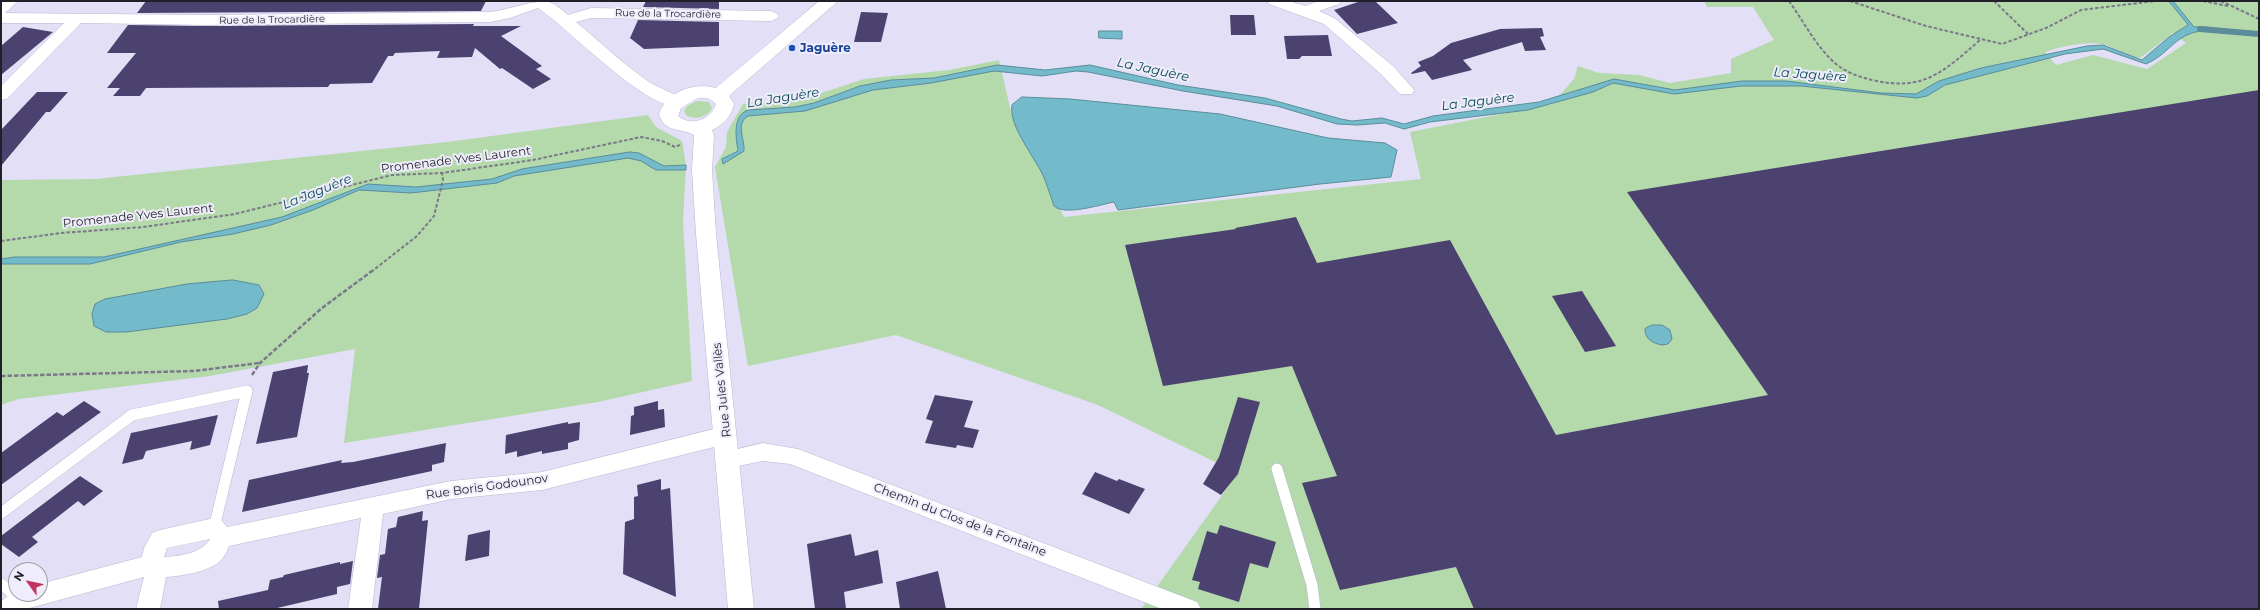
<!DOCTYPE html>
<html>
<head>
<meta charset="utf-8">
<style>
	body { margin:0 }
	#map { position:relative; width:2260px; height:610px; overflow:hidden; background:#e2dff6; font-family:Montserrat,sans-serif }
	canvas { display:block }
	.frame { position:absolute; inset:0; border:2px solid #211f28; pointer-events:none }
	.north { position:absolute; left:8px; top:562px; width:40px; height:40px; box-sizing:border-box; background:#efedfb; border:1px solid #9d9ba7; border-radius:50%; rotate:303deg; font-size:11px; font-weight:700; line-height:16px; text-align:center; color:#211f28 }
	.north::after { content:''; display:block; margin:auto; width:14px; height:18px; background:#c2335d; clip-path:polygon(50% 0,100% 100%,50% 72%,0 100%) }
</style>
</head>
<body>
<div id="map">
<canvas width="2260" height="610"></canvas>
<div class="frame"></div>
<div class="north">N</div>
</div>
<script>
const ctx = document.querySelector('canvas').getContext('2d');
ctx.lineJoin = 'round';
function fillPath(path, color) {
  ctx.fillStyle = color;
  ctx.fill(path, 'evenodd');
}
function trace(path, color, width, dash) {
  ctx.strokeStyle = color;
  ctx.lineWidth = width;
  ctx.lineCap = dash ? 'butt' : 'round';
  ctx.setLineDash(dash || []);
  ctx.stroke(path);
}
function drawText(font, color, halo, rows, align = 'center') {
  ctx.font = font + ' Montserrat,sans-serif';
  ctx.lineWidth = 4;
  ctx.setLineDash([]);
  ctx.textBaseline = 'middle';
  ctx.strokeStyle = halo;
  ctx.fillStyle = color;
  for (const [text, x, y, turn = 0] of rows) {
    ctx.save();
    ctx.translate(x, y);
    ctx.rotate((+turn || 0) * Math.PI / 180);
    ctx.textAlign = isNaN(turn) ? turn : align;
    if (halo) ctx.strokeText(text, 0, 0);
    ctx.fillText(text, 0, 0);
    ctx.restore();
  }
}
fillPath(new Path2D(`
	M 1704,1 L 2259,1 L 2259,609 L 1141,609 L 1238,473 L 1098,405 L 896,335 L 748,366 L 715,167 L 726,147 L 727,132 L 743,104 L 809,97 L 864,79 L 949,70 L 999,60 L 1011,112 L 1064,217 L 1421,179 L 1410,132 L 1552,104 L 1574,79 L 1578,66 L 1599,73 L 1639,75 L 1670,83 L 1731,73 L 1731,59 L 1774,40 L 1753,7 L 1707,7 ZM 2173,33 L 2186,43 L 2147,69 L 2093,55 L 2056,65 L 2045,52 C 2062,46 2088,40 2106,45 C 2116,48 2131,57 2140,58 Z
	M 697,101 L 709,102 L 712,108 C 707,117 697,120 687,116 L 684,111 L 687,106 Z
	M 648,115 L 656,127 L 682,141 L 686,165 L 683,222 L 692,381 L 598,402 L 344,443 L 355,349 L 210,376 L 19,399 L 1,405 L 1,180 L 96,179 L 447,142 Z`), '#b4d9ab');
const water = new Path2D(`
	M 2169,1 L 2173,1 L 2194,27 L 2209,27 L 2209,30 C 2174,32 2173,52 2146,64 L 2103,49 L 2065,54 L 1945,85 L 1927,96 L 1917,98 L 1801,86 L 1741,86 L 1674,94 L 1613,83 L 1593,92 L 1528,110 L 1430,122 L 1404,129 L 1385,123 L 1357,125 L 1337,124 L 1277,106 L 1183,91 L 1088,72 L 1076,71 L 1042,76 L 994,71 L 931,83 L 873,90 L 805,111 L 748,116 C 735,124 745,139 744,151 L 723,164 L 722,159 L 738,151 C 736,138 732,116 748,110 L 795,107 L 814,103 L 860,86 L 891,80 L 934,78 L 997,65 L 1045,70 L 1090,65 L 1178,85 L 1265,98 L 1341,119 L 1352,121 L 1382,118 L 1404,124 L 1433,116 L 1539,102 L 1614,79 L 1675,90 L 1742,81 L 1786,81 L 1881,93 L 1916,94 L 1939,81 L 1981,68 L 2087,46 L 2103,45 L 2142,60 L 2169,37 L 2188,25 Z
	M 1099,31 L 1122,31 L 1122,39 L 1099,38 Z
	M 1022,97 L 1070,99 L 1220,114 L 1328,138 L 1385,143 L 1397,150 L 1391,177 L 1320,184 L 1118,210 L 1114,202 C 1099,205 1065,216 1054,206 C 1051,197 1048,188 1045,180 C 1037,159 1008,127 1012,105 Z
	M 630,152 L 639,153 L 664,166 L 686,165 L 686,170 L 656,170 L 641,161 L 628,158 L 514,176 L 497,183 L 411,193 L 359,190 L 313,210 L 271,225 L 233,234 L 181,242 L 90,264 L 1,264 L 1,259 L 14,257 L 104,257 L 282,217 L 368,184 L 416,187 L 492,179 L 522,169 Z
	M 233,280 L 259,285 L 264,294 L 257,308 L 247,314 L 227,319 L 126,332 L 106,332 L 94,326 L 92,314 L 95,304 L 105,299 L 187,284 Z
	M 1652,325 L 1662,325 L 1670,330 L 1672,339 L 1668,344 L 1662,345 C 1652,343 1645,339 1645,329 Z`);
fillPath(water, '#73bbcb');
trace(water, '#5a8c9a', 1);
trace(new Path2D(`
	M 2200,29 L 2259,34`), '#5a8c9a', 6);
fillPath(new Path2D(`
	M 146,1 L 486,1 L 481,11 L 137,13 Z
	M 646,1 L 719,1 L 719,9 L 643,7 Z
	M 1361,1 L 1375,1 L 1398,23 L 1357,34 L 1334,10 Z
	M 861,12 L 888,13 L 881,42 L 854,42 Z
	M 1230,15 L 1254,15 L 1256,35 L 1231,35 Z
	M 638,20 L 719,22 L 719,46 L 644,49 L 630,38 Z
	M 474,24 L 473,26 L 521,26 L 501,36 L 542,66 L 536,69 L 551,79 L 533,89 L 502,68 L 500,69 L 475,48 L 472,57 L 437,58 L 440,51 L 395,53 L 393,56 L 388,56 L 372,83 L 330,84 L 328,87 L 146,88 L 140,96 L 113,96 L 120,88 L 107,88 L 136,53 L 107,53 L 128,25 L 205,26 Z
	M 23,27 L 53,32 L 1,75 L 1,46 Z
	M 1542,28 L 1544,36 L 1540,37 L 1546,50 L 1525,51 L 1522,42 L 1463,60 L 1472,70 L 1432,80 L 1425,71 L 1412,74 L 1411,73 L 1421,66 L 1418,62 L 1433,56 L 1451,43 L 1500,29 Z
	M 1328,35 L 1332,56 L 1302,56 L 1299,59 L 1287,59 L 1284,36 Z
	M 2259,90 L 2259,609 L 1474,609 L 1456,567 L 1340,590 L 1302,483 L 1337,476 L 1292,366 L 1163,386 L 1125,245 L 1236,229 L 1235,228 L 1296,217 L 1317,263 L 1450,240 L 1556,435 L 1768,395 L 1627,192 Z
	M 37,92 L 68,92 L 50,112 L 46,112 L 1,166 L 1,130 Z
	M 1582,291 L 1616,346 L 1585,352 L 1552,296 Z
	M 308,365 L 307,373 L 309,373 L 297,437 L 256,444 L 273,372 Z
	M 935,395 L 973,401 L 964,427 L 979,430 L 973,448 L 957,445 L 956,448 L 925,443 L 933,421 L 926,419 Z
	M 1238,397 L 1260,402 L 1238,474 L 1221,495 L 1203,484 L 1219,457 Z
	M 84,401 L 101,412 L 1,485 L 1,453 L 57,412 L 63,416 Z
	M 658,401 L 658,410 L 664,409 L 665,427 L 630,435 L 631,416 L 634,415 L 634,407 Z
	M 218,415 L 210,445 L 190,450 L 192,441 L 146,451 L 143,459 L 122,464 L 131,433 Z
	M 568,422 L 568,424 L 580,422 L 579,440 L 568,443 L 568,449 L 542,454 L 542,451 L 517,457 L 517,451 L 505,454 L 506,435 Z
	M 446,443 L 444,462 L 432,465 L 432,471 L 242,512 L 249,480 L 342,460 L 341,463 L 353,462 Z
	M 1095,472 L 1117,481 L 1119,479 L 1145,489 L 1129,514 L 1082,494 Z
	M 80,476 L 103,491 L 84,506 L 78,501 L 32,537 L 38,542 L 19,557 L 1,544 L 1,536 Z
	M 661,479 L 661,490 L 670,488 L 676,597 L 623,574 L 625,522 L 634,519 L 634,497 L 638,496 L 637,485 Z
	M 423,511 L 422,521 L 428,520 L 419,609 L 378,609 L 382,577 L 377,578 L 380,555 L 385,554 L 388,529 L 396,527 L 398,517 Z
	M 1220,525 L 1276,542 L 1268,568 L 1250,563 L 1239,602 L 1198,589 L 1200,582 L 1192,580 L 1207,531 L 1217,534 Z
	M 490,530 L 489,556 L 465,561 L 468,535 Z
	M 851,534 L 855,556 L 878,550 L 883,583 L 844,592 L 846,609 L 815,609 L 807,544 Z
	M 353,561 L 350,584 L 337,587 L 337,594 L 273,609 L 219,609 L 218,601 L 268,590 L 270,580 L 283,577 L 284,575 L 340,562 L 340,564 Z
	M 938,571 L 946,609 L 900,609 L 896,582 Z`), '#4b426f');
const service = new Path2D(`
	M 1277,469 L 1312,585 L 1315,609
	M 1,513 L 132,415 L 247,391 L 214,528
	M 1,584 L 20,600`);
const minor = new Path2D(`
	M 2,1 L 18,1 L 5,13 L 205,15 L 490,12 C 508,10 532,0 549,2 C 556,4 562,10 568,15 L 591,8 L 771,11 L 776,13 L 779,16 L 776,19 L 771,21 L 591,18 L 576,22 C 600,42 623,64 649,82 C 658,88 677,93 683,102 L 681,106 C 650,114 567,27 538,8 L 510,18 L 490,22 L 205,25 L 81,23 L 7,99 L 1,100 L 1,86 L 64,23 L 1,23 Z
	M 1267,1 L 1289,1 L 1305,6 L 1319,1 L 1341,1 L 1339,4 L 1319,11 L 1334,18 L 1393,66 L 1414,90 L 1412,94 L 1400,94 L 1381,74 L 1324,24 L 1269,4 Z
	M 726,426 L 733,429 L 736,435 L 733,441 L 726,444 L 542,490 L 451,499 L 383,514 L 372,609 L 348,609 L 361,518 L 229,546 C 227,551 225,556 221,560 C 209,572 182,576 166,577 L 160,609 L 136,609 L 144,577 L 26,609 L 1,609 L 1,601 L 16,591 L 16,594 L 40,594 L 40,584 L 142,557 L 144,548 L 152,533 L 160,530 L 214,518 L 222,521 L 227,527 L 451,481 L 542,472 ZM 210,539 C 201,554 180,556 164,557 L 167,548 Z
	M 763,443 L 798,449 L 1197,602 L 1201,609 L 1162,609 L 790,464 L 763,461 L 728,468 L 721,465 L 717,459 L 721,453 Z`);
const tertiary = new Path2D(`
	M 819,1 L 838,1 L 729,96 L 734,104 C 731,117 724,124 712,130 L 714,135 L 712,170 L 716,234 L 754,609 L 728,609 L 696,234 L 692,170 L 694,135 C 682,128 664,133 659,114 C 667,91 694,82 716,88 ZM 698,98 C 706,97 710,98 716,104 C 711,120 691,127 678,116 L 681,108 Z`);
trace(service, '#bab7cd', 12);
trace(minor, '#bab7cd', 1);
trace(tertiary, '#bab7cd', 1);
trace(new Path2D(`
	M 1789,1 C 1804,22 1817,48 1836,64 C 1847,73 1860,77 1872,80 C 1924,92 1943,72 1980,40
	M 1850,1 L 1926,26 L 2002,44 L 2046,28 L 2081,10 L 2155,1 L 2191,1
	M 1994,1 L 2028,34
	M 2203,1 L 2228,6
	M 2221,1 L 2259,19
	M 1,241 L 61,233 L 143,227 L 235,214 L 392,175 L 442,173 L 533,160 L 641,137 L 662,141 L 675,147 L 682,144
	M 371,272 L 417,236 L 434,216 L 443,180 L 442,173`), '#7b7989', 2, [3.5, 2]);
trace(new Path2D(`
	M 252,375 L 260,363 L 322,308 L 372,271
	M 1,376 L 194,371 L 259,363`), '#7b7989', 2.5, [4.5, 2]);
trace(service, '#fff', 11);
fillPath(minor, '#fff');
fillPath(tertiary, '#fff');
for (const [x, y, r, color] of [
	[792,48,4,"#1a4fb4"]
]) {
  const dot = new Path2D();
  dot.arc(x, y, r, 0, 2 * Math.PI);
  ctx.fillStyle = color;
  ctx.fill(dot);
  trace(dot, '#efedfb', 1.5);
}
drawText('10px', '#211f28', '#efedfb', [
	["Rue de la Trocardière",668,14,1],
	["Rue de la Trocardière",272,20,-1]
]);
drawText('bold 12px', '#164399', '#efedfb', [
	["Jaguère",800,48]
], 'left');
drawText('12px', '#211f28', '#efedfb', [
	["Promenade Yves Laurent",456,160,-7],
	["Promenade Yves Laurent",138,216,-6],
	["Rue Jules Vallès",722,390,-96],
	["Rue Boris Godounov",487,487,-8],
	["Chemin du Clos de la Fontaine",960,520,21]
]);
drawText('italic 13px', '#074a56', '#efedfb', [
	["La Jaguère",1153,70,12],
	["La Jaguère",1810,75,4],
	["La Jaguère",783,98,-9],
	["La Jaguère",1478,102,-7],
	["La Jaguère",317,192,-22]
]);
</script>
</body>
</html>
